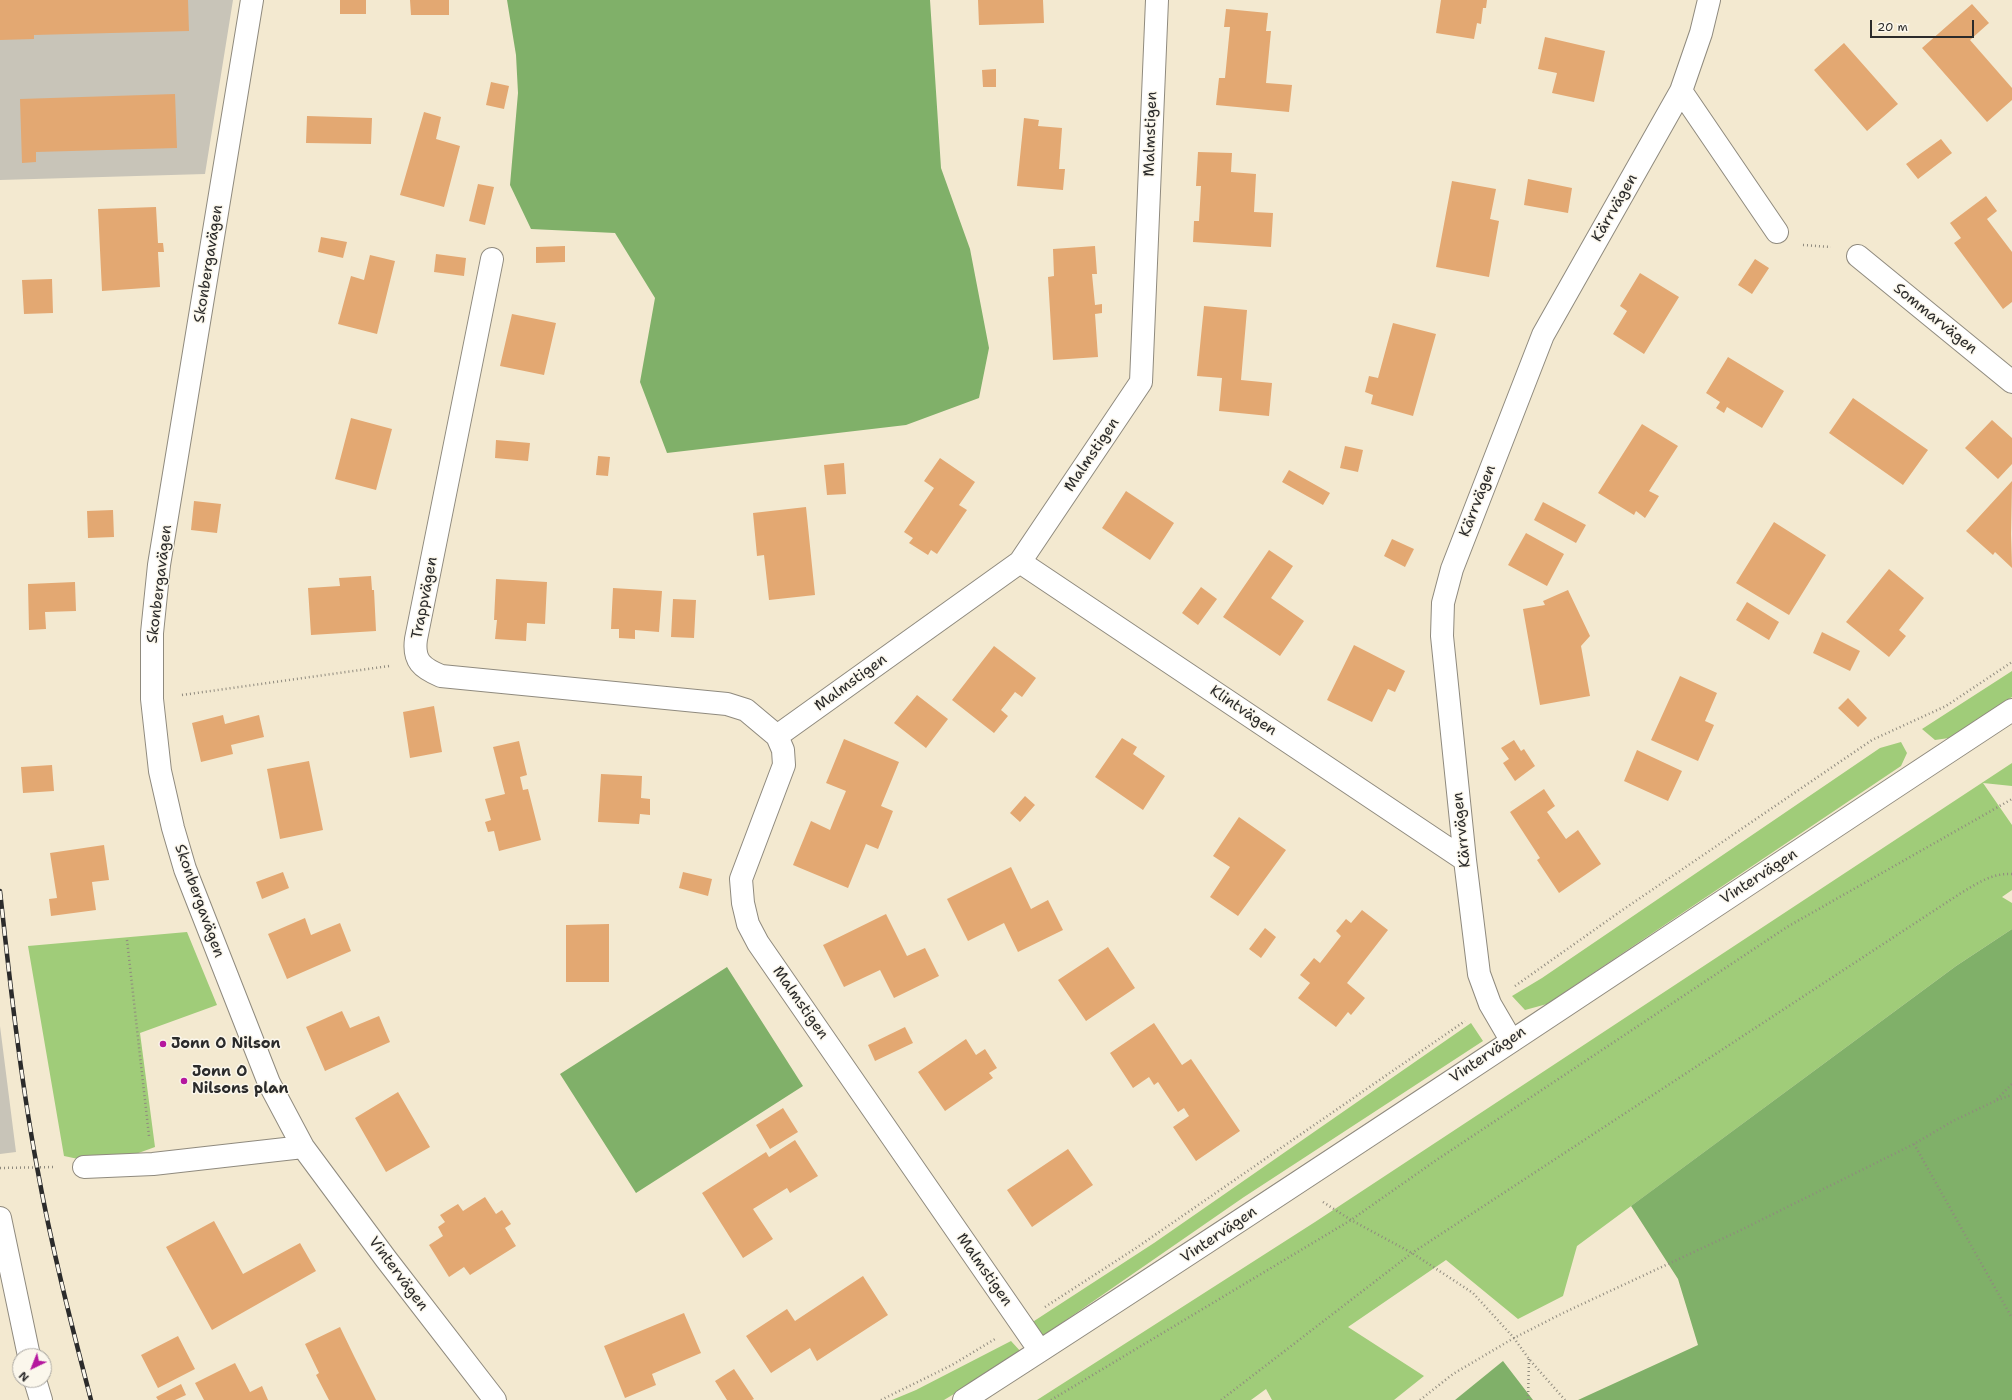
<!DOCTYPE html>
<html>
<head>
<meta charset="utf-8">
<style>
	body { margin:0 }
	#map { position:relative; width:2012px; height:1400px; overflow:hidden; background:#f3e9d0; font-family:"Shantell Sans",sans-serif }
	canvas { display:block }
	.north { position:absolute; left:12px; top:1348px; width:40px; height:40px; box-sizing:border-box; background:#fbf7ec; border:1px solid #a8a59f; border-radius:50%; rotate:223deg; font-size:11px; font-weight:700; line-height:16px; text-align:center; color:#2b2b2b }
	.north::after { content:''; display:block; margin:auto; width:14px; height:18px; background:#b5179e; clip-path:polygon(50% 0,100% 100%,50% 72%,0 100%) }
	.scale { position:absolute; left:1870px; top:20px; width:104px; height:18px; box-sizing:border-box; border:2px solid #2b2b2b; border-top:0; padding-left:5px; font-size:12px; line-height:14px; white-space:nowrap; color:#2b2b2b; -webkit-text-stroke:3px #fbf7ec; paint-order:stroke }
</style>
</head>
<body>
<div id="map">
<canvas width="2012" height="1400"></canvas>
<div class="north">N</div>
<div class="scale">20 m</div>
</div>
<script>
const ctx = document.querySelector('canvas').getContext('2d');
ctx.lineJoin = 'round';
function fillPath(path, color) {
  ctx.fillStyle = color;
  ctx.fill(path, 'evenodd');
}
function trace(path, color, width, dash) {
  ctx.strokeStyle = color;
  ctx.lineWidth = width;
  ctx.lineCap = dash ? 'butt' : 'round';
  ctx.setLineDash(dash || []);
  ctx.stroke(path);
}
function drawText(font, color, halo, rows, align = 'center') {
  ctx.font = font + ' "Shantell Sans",sans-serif';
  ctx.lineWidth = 3;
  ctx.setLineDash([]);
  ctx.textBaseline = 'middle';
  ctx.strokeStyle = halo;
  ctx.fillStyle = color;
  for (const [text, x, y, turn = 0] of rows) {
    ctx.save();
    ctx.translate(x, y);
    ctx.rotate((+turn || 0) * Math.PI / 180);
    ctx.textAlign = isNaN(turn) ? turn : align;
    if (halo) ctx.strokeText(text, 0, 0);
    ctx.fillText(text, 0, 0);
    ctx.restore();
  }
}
fillPath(new Path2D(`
	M 0,0 L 233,0 L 205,174 L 0,180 Z
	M 0,1026 L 16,1152 L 0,1154 Z`), '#c8c4b8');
fillPath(new Path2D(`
	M 2012,671 L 2012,697 L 1949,738 L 1935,740 L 1922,729 Z
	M 1901,742 L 1907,753 L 1901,766 L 1547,1004 L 1525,1010 L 1512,996 L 1542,978 L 1880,748 Z
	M 2012,763 L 2012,786 L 1983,783 L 2012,825 L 2012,890 L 2002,897 L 2012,903 L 2012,929 L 1956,966 L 1577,1246 L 1563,1296 L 1518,1319 L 1446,1260 L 1348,1327 L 1424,1376 L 1394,1400 L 1272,1400 L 1266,1389 L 1251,1400 L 1037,1400 L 1315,1222 Z
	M 187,932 L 217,1005 L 140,1033 L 155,1147 C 120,1160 102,1165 64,1156 L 28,946 Z
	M 1471,1023 L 1483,1041 L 1244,1197 L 1043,1336 L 1031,1323 L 1154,1243 Z
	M 1011,1341 L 1022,1353 L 944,1400 L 892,1400 L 916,1390 Z`), '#a0cc79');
fillPath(new Path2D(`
	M 507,0 L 930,0 L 941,168 L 970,249 L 989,348 L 979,398 L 906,425 L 667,453 L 640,382 L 655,298 L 615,233 L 531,229 L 510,185 L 518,93 L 516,55 Z
	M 2012,929 L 2012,1400 L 1578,1400 L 1698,1345 L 1678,1279 L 1631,1206 L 1956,966 Z
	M 727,967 L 803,1086 L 636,1193 L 560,1074 Z
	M 1503,1361 L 1533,1400 L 1455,1400 Z`), '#80b069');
fillPath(new Path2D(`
	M 0,0 L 188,0 L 189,31 L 34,35 L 34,39 L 0,40 Z
	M 340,0 L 366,0 L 366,14 L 340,14 Z
	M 410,0 L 449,0 L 449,15 L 411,15 Z
	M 978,0 L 1043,0 L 1044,23 L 979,25 Z
	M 1441,0 L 1487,0 L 1486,8 L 1483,8 L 1481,24 L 1477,23 L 1474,39 L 1436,33 Z
	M 1972,4 L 1989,23 L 1970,40 L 2012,88 L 2012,100 L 1987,122 L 1922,48 Z
	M 1226,9 L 1268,13 L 1266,31 L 1271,31 L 1266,83 L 1292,85 L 1289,112 L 1216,105 L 1219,78 L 1225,78 L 1230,27 L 1224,27 Z
	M 1545,37 L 1605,51 L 1594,102 L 1552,93 L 1557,73 L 1538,69 Z
	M 1844,43 L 1898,104 L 1867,131 L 1814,70 Z
	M 996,69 L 996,87 L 983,87 L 982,70 Z
	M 491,82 L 509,86 L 504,109 L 486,105 Z
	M 175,94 L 177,148 L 36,152 L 36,162 L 22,163 L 20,99 Z
	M 424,112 L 441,117 L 436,139 L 460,146 L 444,207 L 400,195 Z
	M 307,116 L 372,118 L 371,144 L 306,143 Z
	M 1024,118 L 1039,120 L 1038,126 L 1062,128 L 1059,169 L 1065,169 L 1063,190 L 1017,186 Z
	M 1941,139 L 1952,153 L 1918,179 L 1906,164 Z
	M 1198,152 L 1232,153 L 1231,172 L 1256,174 L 1254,212 L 1273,213 L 1271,247 L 1193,242 L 1194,221 L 1199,221 L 1201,186 L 1196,186 Z
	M 1528,179 L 1572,188 L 1568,213 L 1524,205 Z
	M 1452,181 L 1496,189 L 1490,219 L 1499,221 L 1489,277 L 1436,267 Z
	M 478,184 L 494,187 L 485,225 L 469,221 Z
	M 1986,196 L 1997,211 L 1987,219 L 2012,252 L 2012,302 L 2003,309 L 1954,243 L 1961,238 L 1950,223 Z
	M 156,207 L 158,243 L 163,243 L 164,252 L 158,252 L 160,287 L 102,291 L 98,209 Z
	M 321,237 L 347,242 L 343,258 L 318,252 Z
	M 565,246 L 565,262 L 536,263 L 536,247 Z
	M 1095,246 L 1097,274 L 1092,274 L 1095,305 L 1102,304 L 1102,313 L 1095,314 L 1098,357 L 1053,360 L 1048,277 L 1054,276 L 1053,249 Z
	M 436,254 L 466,258 L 464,276 L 434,272 Z
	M 370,255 L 395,261 L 377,334 L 338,324 L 351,276 L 364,280 Z
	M 1755,259 L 1769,268 L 1752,294 L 1738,285 Z
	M 1640,273 L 1679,297 L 1644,354 L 1613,334 L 1627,311 L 1620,306 Z
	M 52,279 L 53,313 L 24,314 L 22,280 Z
	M 1204,306 L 1247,310 L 1241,380 L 1272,383 L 1269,416 L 1219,411 L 1222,378 L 1197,376 Z
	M 512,314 L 556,323 L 544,375 L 500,366 Z
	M 1393,323 L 1436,334 L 1413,416 L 1371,404 L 1373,395 L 1365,392 L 1369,376 L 1378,378 Z
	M 1728,357 L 1784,391 L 1762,428 L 1727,407 L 1724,413 L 1716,408 L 1720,402 L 1706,393 Z
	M 1853,398 L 1928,450 L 1903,485 L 1829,433 Z
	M 351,418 L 392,429 L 376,490 L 335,479 Z
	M 1992,420 L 2012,438 L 2012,464 L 1998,479 L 1965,448 Z
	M 1642,424 L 1678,446 L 1649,491 L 1659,496 L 1645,518 L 1636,511 L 1634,515 L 1598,493 Z
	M 496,440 L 530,443 L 528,461 L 495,458 Z
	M 1345,446 L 1363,450 L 1358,472 L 1340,468 Z
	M 598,456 L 610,457 L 608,476 L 596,475 Z
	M 940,458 L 975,482 L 959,505 L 967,510 L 937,554 L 931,550 L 928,555 L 909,543 L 913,538 L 904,532 L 934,488 L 924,481 Z
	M 844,463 L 846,494 L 827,495 L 824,465 Z
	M 1289,470 L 1330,493 L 1323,505 L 1282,482 Z
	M 2012,481 L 2011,534 L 2012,568 L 1995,552 L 1993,555 L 1966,531 Z
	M 1126,491 L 1174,523 L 1150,560 L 1102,528 Z
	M 194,501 L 221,504 L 217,533 L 191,530 Z
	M 1543,502 L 1586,525 L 1576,543 L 1534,520 Z
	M 806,507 L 815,595 L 769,600 L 764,555 L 757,556 L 753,513 Z
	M 113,510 L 114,537 L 88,538 L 87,511 Z
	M 1774,522 L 1826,555 L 1789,615 L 1736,583 Z
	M 1526,533 L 1564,554 L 1547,586 L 1508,565 Z
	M 1392,539 L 1414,549 L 1405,567 L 1384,556 Z
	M 1269,550 L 1293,566 L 1271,598 L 1304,621 L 1280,656 L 1223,617 Z
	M 1889,569 L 1924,598 L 1899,630 L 1906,636 L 1889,657 L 1846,622 Z
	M 371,576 L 372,590 L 374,590 L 376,631 L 311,635 L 308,588 L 340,586 L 339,578 Z
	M 496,579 L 547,582 L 545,624 L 527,623 L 526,641 L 495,639 L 497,620 L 494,620 Z
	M 75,582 L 76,611 L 45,612 L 46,629 L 29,630 L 28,584 Z
	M 1201,587 L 1217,599 L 1198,625 L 1182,613 Z
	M 613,588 L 662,591 L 659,632 L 635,630 L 635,639 L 619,638 L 619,629 L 611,629 Z
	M 1568,590 L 1590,636 L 1581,646 L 1590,696 L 1540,705 L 1523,609 L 1545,605 L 1543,601 Z
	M 673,599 L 696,600 L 694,638 L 671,637 Z
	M 1747,602 L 1779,622 L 1769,640 L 1736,620 Z
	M 1822,632 L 1860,651 L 1850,671 L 1813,653 Z
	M 1354,645 L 1405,671 L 1395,692 L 1388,689 L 1372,722 L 1327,700 Z
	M 994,646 L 1036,678 L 1022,697 L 1015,692 L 1001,710 L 1008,716 L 994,733 L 952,700 Z
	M 1680,676 L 1717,693 L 1705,721 L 1714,725 L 1698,761 L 1651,740 Z
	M 917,695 L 948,719 L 926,748 L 894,723 Z
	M 1848,698 L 1867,718 L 1858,727 L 1838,708 Z
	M 434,706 L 442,752 L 410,758 L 403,712 Z
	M 223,715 L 225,724 L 259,715 L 264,737 L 231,745 L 233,754 L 201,762 L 192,723 Z
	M 1122,738 L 1137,747 L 1133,754 L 1165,776 L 1143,810 L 1095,777 Z
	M 844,739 L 899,762 L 881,806 L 893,811 L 878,849 L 866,844 L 848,888 L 793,865 L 811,821 L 830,830 L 838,810 L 846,791 L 826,783 Z
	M 1514,740 L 1521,751 L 1524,749 L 1535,766 L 1515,781 L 1503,763 L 1509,759 L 1501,748 Z
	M 519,741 L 527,775 L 520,777 L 523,790 L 528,789 L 541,840 L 499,851 L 494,831 L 488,832 L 485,822 L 491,820 L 485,799 L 505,794 L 493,747 Z
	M 1637,750 L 1682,771 L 1668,801 L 1624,781 Z
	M 309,761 L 323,830 L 280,839 L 267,769 Z
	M 52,765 L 54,791 L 23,793 L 21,767 Z
	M 601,774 L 642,776 L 641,798 L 650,799 L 650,815 L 640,814 L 639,824 L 598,822 Z
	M 1544,789 L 1555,806 L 1547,812 L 1566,839 L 1578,830 L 1601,864 L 1559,893 L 1537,860 L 1540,858 L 1510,812 Z
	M 1025,796 L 1035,805 L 1020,822 L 1010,813 Z
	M 1239,817 L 1286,850 L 1238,916 L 1210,897 L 1230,867 L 1213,856 Z
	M 104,845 L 109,880 L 92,882 L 96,910 L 51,916 L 49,899 L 57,898 L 50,853 Z
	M 1011,867 L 1031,909 L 1048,900 L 1063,930 L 1018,952 L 1004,923 L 968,941 L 947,899 Z
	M 283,872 L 289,888 L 262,899 L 256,882 Z
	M 683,872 L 712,879 L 708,896 L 679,888 Z
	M 1362,910 L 1388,930 L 1347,983 L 1365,998 L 1351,1015 L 1348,1012 L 1336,1027 L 1298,998 L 1310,983 L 1300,975 L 1314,958 L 1320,963 L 1341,936 L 1336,931 L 1346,919 L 1351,923 Z
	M 886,914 L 907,956 L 925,948 L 939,976 L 894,998 L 880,970 L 844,987 L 823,945 Z
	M 305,918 L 311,935 L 340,923 L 351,951 L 287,979 L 268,934 Z
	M 609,924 L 609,982 L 566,982 L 566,925 Z
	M 1265,928 L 1276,937 L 1261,958 L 1249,949 Z
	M 1108,947 L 1135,988 L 1086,1021 L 1058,980 Z
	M 342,1011 L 350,1028 L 379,1016 L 390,1042 L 325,1071 L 306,1027 Z
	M 1154,1023 L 1182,1065 L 1191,1059 L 1240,1131 L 1196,1161 L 1173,1127 L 1189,1116 L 1184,1108 L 1178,1112 L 1158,1082 L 1154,1085 L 1149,1077 L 1133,1088 L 1110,1053 Z
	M 905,1027 L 913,1043 L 875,1061 L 868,1045 Z
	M 966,1039 L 976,1055 L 985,1049 L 997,1068 L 989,1073 L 993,1078 L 945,1111 L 918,1072 Z
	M 398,1092 L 430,1147 L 386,1172 L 355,1118 Z
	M 783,1108 L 798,1132 L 770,1149 L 756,1125 Z
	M 795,1140 L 818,1176 L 790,1193 L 787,1188 L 753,1209 L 773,1239 L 743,1258 L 702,1193 L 766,1152 L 769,1157 Z
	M 1068,1149 L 1093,1185 L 1032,1227 L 1007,1190 Z
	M 485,1197 L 496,1214 L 502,1210 L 511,1224 L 505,1228 L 516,1246 L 470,1275 L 464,1267 L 449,1277 L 429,1245 L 443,1236 L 438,1227 L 445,1222 L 440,1215 L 458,1204 L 463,1211 Z
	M 214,1221 L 243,1274 L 300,1243 L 316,1271 L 212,1330 L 166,1247 Z
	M 863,1276 L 888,1315 L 817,1361 L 810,1348 L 771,1373 L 746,1336 L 787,1309 L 795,1321 Z
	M 684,1313 L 701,1353 L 652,1374 L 656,1385 L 625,1398 L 604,1346 Z
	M 340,1327 L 354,1356 L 376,1400 L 329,1400 L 316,1375 L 319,1373 L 305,1344 Z
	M 178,1336 L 195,1369 L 158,1388 L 141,1355 Z
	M 235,1363 L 250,1392 L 262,1386 L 268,1400 L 204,1400 L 195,1383 Z
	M 734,1369 L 754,1399 L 752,1400 L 727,1400 L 715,1381 Z
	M 181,1384 L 186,1395 L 175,1400 L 158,1400 L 156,1397 Z`), '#e3a872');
const street = new Path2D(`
	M 252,0 L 159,565 L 152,633 L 152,699 L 160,771 L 173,828 L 185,869 L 269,1083 L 303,1147 L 386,1259 L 495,1400
	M 1681,91 L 1777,232
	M 1858,256 L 2012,382
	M 492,259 L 416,639 C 413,661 422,668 441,676 L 727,704 L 746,710 L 777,736
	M 1020,562 L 1465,860
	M 1511,1040 L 1490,1004 L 1479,974 L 1465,860 L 1442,636 L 1443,603 L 1452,569 L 1543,335 L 1681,91 L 1701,33 L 1709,0
	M 84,1167 L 153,1164 L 303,1147
	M 0,1218 L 29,1356
	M 1040,1351 L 758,943 L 748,924 L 743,903 L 741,879 L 784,765 L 783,750 L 777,736 L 1020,562 L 1141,382 L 1157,0
	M 35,1380 L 41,1400
	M 964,1400 C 1316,1174 1662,940 2012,710`);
trace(street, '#8f8a7e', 24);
trace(new Path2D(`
	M 1803,245 L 1831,247
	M 182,695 L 389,666
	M 127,940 L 149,1136
	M 1515,986 L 1621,911 L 1872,740 L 1946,706 L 2012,662
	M 1997,1100 L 2012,1095
	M 1914,1144 L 2012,1318
	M 0,1168 L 55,1167
	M 1323,1202 L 1351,1220 L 1412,1253 L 1473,1293 L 1514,1338 L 1529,1359 L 1565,1400
	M 1045,1307 L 1136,1248 L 1465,1021
	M 881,1400 L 952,1365 L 995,1339
	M 1051,1400 L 1351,1220 L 1435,1161 L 1787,927 L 2012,799
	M 1221,1400 L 1412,1253 L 1961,893 C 1978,883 1992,873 2012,874
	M 1420,1400 L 1453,1374 L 1514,1338 L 1563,1313 L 1741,1230 L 1914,1144 L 1953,1121 L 1995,1101 L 2012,1084
	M 1528,1400 L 1529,1359`), '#8f8a7e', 2.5, [1, 3]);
trace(street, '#fff', 22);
const rail = new Path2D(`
	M 0,891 C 10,983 20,1075 37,1167 C 51,1245 71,1323 91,1400`);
trace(rail, '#2b2b2b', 4.5);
trace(rail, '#fbf7ec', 3, [9]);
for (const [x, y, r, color] of [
	[163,1044,4,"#b5179e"],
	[184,1081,4,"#b5179e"]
]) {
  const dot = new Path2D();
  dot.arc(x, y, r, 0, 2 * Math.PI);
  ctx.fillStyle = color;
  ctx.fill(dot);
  trace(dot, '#fbf7ec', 1.5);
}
drawText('15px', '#2b2b2b', '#fbf7ec', [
	["Malmstigen",1151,134,-88],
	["Kärrvägen",1615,208,-60],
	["Skonbergavägen",209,264,-81],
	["Sommarvägen",1935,319,39],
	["Malmstigen",1092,455,-56],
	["Kärrvägen",1478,501,-69],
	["Skonbergavägen",160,584,-83],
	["Trappvägen",425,598,-79],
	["Malmstigen",851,683,-36],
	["Klintvägen",1243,711,34],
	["Kärrvägen",1462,830,-96],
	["Vintervägen",1759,877,-33],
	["Skonbergavägen",199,901,70],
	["Malmstigen",800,1003,55],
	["Vintervägen",1488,1055,-34],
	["Vintervägen",1219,1235,-34],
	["Malmstigen",984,1270,55],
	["Vintervägen",398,1274,53]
]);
drawText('bold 15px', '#2b2b2b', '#fbf7ec', [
	["Jonn O Nilson",171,1044],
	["Jonn O",192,1072],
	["Nilsons plan",192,1089]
], 'left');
</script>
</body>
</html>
